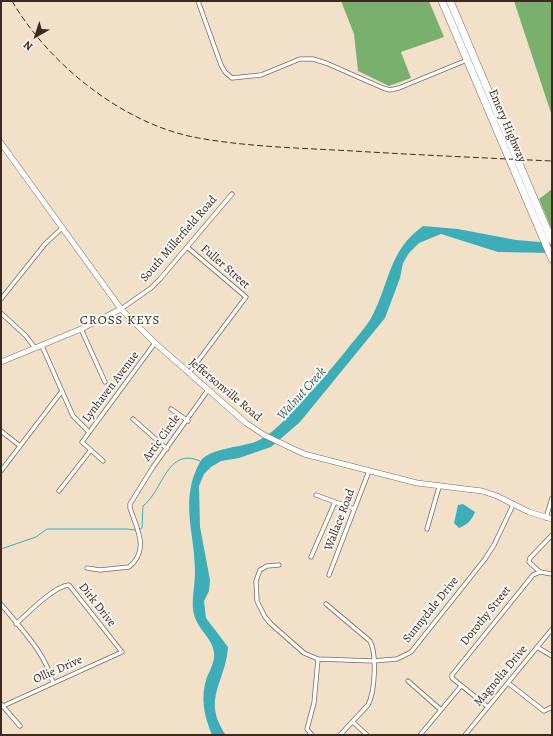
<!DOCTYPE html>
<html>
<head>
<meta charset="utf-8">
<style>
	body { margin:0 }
	#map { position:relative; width:553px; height:736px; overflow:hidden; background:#f2e1c9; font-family:Alegreya,serif }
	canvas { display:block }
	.frame { position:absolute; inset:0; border:2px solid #3b2a1e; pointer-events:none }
	.north { position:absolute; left:16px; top:16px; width:40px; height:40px; -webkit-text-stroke:3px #f6f6f2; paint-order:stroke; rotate:219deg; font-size:11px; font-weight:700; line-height:16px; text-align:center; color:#3b2a1e }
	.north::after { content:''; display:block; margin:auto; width:14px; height:18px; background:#3b2a1e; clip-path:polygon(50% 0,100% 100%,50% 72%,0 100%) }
</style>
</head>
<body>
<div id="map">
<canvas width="553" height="736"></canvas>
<div class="frame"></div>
<div class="north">N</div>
</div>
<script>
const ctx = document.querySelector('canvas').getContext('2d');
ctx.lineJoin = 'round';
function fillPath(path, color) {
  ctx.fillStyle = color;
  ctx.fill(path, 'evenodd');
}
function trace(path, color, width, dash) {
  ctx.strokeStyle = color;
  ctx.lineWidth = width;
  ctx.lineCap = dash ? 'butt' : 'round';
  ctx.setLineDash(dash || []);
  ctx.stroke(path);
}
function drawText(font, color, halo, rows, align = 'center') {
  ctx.font = font + ' Alegreya,serif';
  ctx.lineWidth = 4;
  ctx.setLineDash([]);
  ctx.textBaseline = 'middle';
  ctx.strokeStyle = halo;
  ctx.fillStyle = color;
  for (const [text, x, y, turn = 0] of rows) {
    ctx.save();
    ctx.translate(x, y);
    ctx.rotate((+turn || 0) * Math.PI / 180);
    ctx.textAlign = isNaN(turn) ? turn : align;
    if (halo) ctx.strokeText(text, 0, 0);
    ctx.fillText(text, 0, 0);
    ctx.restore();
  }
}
fillPath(new Path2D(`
	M 341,1 L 429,1 L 444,37 L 401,52 L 411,78 L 389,86 L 358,71 L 354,34 Z
	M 514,1 L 552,1 L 552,116 Z
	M 552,189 L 552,230 L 539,199 Z`), '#7ab06d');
fillPath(new Path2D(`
	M 423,226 L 458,229 L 516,240 L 552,243 L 552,253 L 498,252 L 441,234 L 419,243 L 409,253 L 403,263 L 400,278 L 385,318 L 300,422 L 271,447 L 239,458 L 221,461 L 211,467 L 204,474 L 199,486 L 200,527 L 210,580 L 209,591 L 204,601 L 206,618 L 228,647 C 226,682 201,699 226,735 L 212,735 C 204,716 200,697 207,677 C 210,670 215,661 214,653 C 213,637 195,629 193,609 C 192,597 195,584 195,572 C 195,532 179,500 200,462 C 207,449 241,447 255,442 C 268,437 279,426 289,415 C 309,395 327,374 345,352 C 353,341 363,331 370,320 C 390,285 387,252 423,226 Z
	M 463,504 L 475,512 C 472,520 467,525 459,528 L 454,523 L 458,505 Z`), '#3daeb7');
trace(new Path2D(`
	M 140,529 L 142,528 L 143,506 C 163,491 167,446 200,461
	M 1,549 L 36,537 L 47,529 L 127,529 L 135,530`), '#3daeb7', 1);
const street = new Path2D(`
	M 198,1 L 221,65 L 225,72 L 232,78 L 261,75 L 300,59 L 313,59 L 326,63 L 383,88 L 390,90 L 399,88 L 467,60
	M 187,247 L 246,297 L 189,373
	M 1,299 L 45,244 L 62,228
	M 121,309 L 151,288 L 160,279 L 232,194
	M 1,313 L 26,336 L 35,348
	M 81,329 L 105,382
	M 42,346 L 73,416 L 89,432
	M 171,409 L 188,421
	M 133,419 L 167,449
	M 1,431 L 20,446
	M 103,461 L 82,442 L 155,343
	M 1,471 L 62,391
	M 59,491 L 90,451
	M 316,495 L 354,509
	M 546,518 L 552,498
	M 427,529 L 439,487
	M 552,535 L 530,558 L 529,562 L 540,572 L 552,574
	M 311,557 L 335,502
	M 279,565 L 267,566 L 260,570 L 256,581 L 257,601 L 265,617 L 271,624 L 304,653 L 318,659 L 373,661 L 397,659 L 411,652 L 485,559 L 494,545 L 513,505
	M 87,568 L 100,570 L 129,567 C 150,550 137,529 130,508 L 130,504 L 153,467 L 208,390
	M 329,575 L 369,471
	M 1,604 C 21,629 45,652 53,683
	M 326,604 L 370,641 C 377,654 375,692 368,705 L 340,735
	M 537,647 L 552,656
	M 408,681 L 441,710
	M 508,683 L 544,711 L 552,707
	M 1,704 L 20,726
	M 3,706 L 122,652 L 69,585 C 54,586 27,614 16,624
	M 488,707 L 452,678 L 452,675 L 533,575 L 540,572
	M 353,722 L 367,735
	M 312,735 L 307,729 L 314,703 L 318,659
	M 420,735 L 461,686
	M 465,735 L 552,629`);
const secondary = new Path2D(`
	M 1,143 L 121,309 L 155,343 L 246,423 L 264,435 L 304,454 L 417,483 L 482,491 L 497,496 L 529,512 L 552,519
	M 1,362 L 81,329 L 121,309`);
const highway = new Path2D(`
	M 442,1 L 552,259
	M 450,1 L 552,241`);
trace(street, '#7b6a5a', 5);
trace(secondary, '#7b6a5a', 6);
trace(highway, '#7b6a5a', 8);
trace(street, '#fff', 3.5);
trace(secondary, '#fff', 5);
trace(highway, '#fff', 7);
trace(new Path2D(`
	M 12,1 C 49,64 121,122 193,137 C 246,147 300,148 353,151 C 419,155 486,158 552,161`), '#3b2a1e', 1, [6, 3]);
drawText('12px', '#3b2a1e', '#f6f6f2', [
	["Emery Highway",507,126,67],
	["South Millerfield Road",179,239,-49],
	["Fuller Street",225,267,41],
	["Lynhaven Avenue",111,387,-53],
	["Jeffersonville Road",225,390,40],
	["Artic Circle",162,438,-54],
	["Wallace Road",340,520,-69],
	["Dirk Drive",97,605,52],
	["Sunnydale Drive",431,610,-51],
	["Dorothy Street",486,616,-51],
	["Ollie Drive",58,670,-24],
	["Magnolia Drive",501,676,-50]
]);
ctx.letterSpacing = '1px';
drawText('13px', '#3b2a1e', '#f6f6f2', [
	["CROSS KEYS",120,321]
]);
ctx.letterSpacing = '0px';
drawText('italic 13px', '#3c5f5b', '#f6f6f2', [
	["Walnut Creek",302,394,-48]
]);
</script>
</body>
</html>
